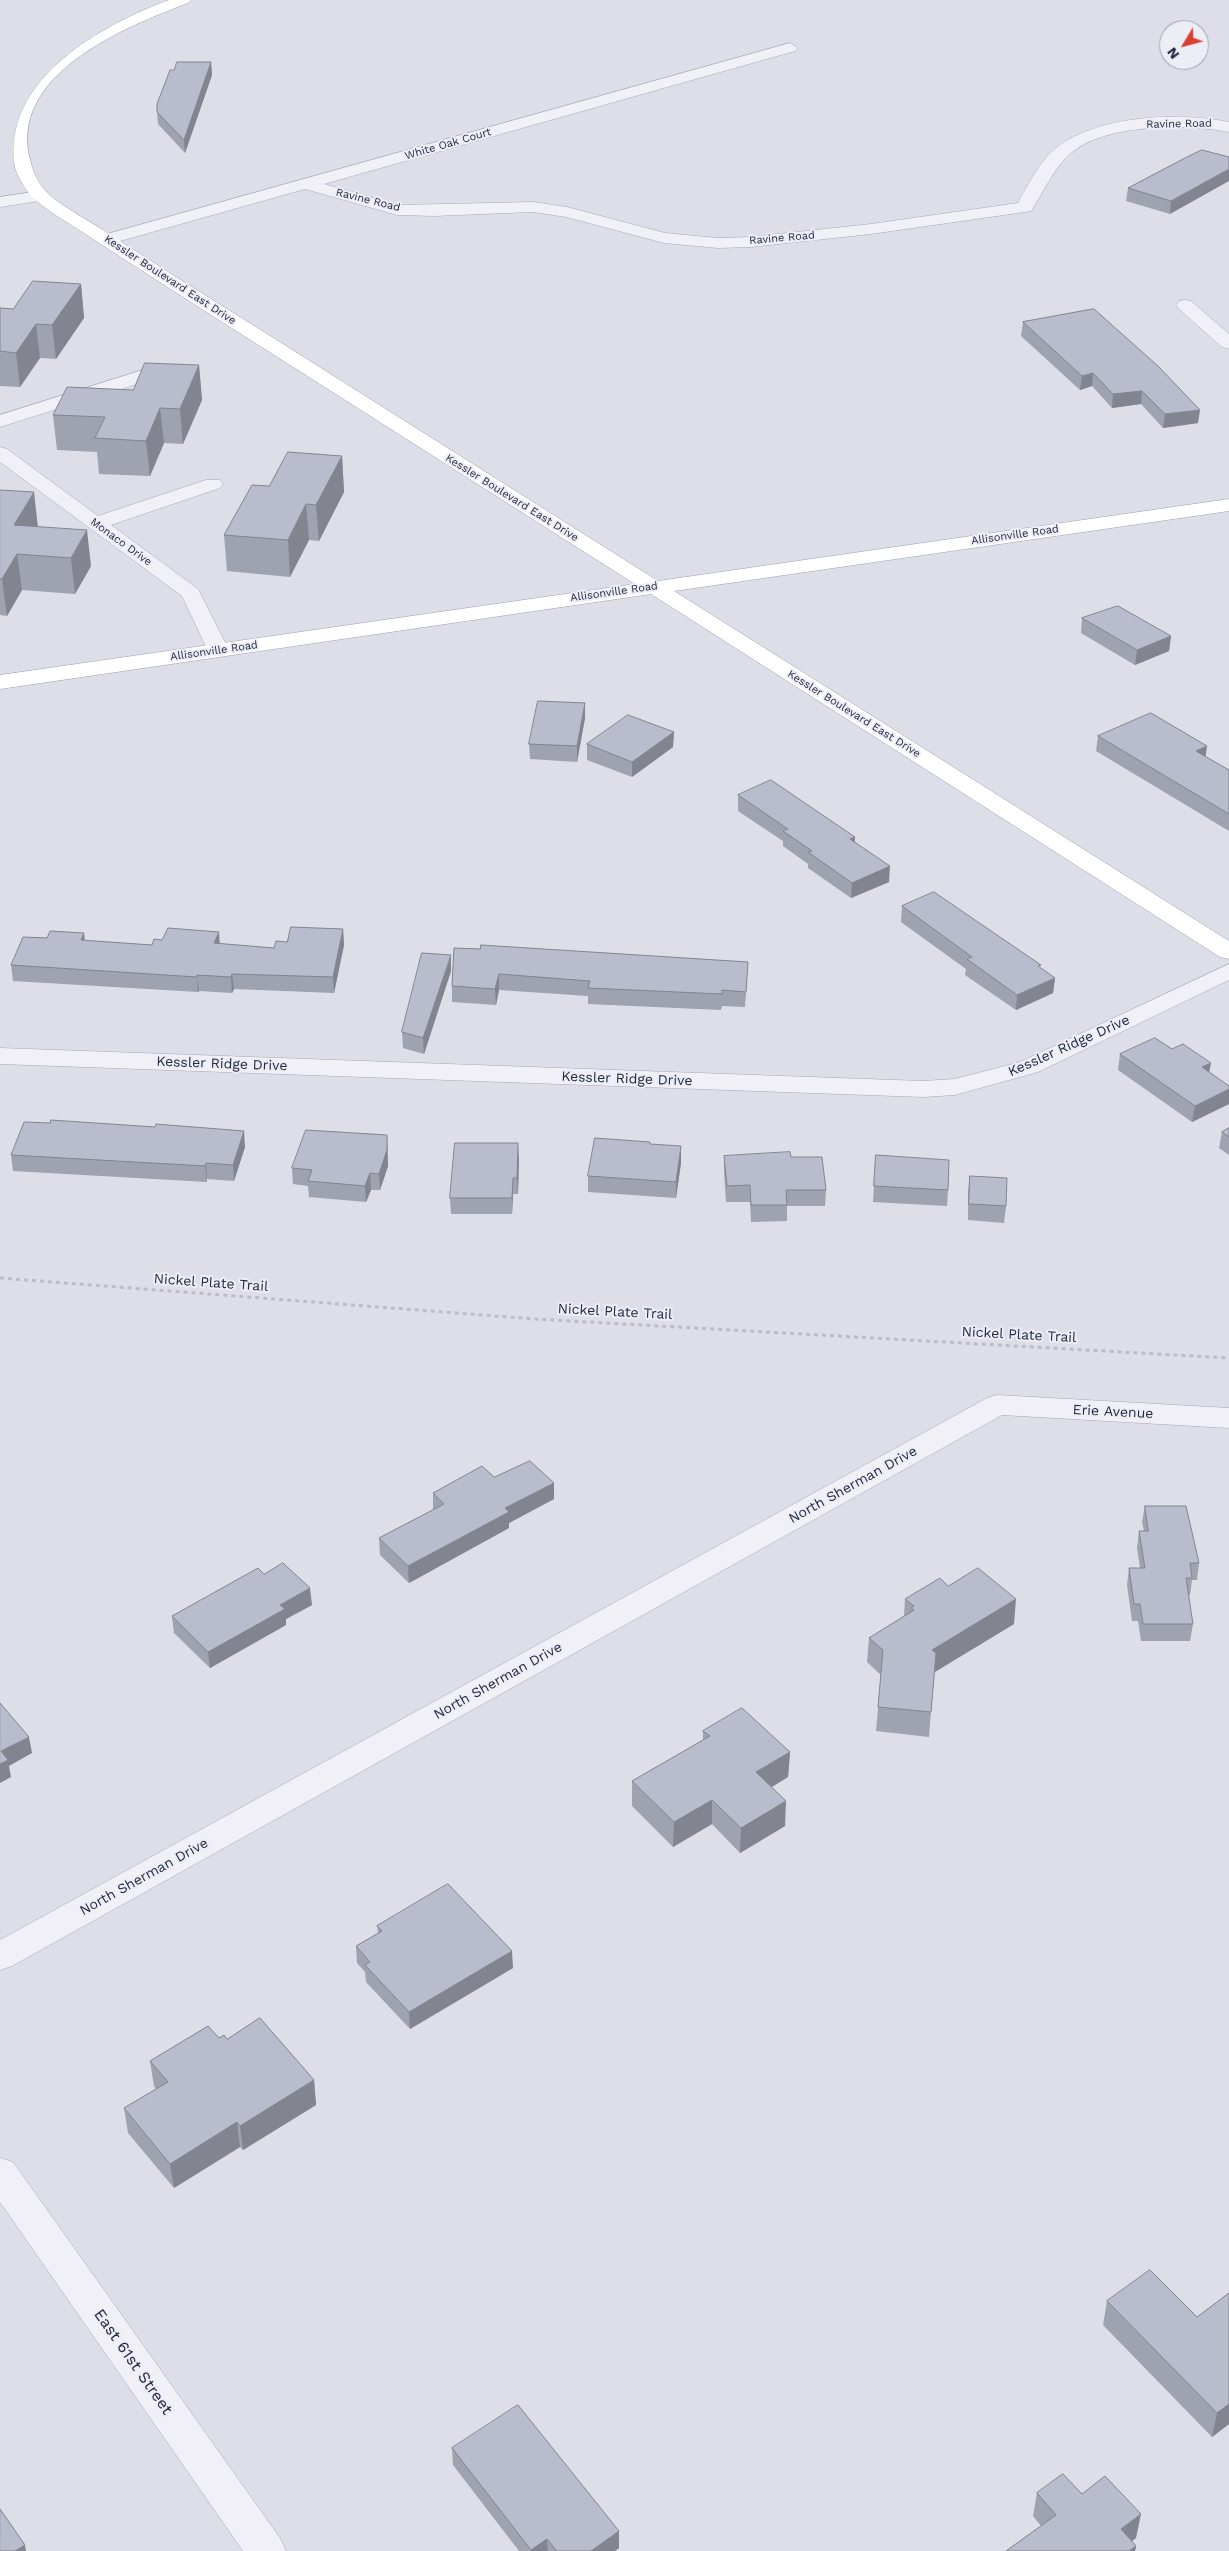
<!DOCTYPE html>
<html>
<head>
<meta charset="utf-8">
<style>
	body { margin:0 }
	#map { position:relative; width:1229px; height:2551px; overflow:hidden; background:#dddee8; font-family:"Work Sans",sans-serif }
	canvas { display:block }
	.north { position:absolute; left:1159px; top:20px; width:50px; height:50px; box-sizing:border-box; background:#eceef6; border:1px solid #9c9fad; border-radius:50%; rotate:233deg; font-size:14px; font-weight:700; line-height:20px; text-align:center; color:#252840 }
	.north::after { content:''; display:block; margin:auto; width:18px; height:22px; background:#dc4033; clip-path:polygon(50% 0,100% 100%,50% 72%,0 100%) }
</style>
</head>
<body>
<div id="map">
<canvas width="1229" height="2551"></canvas>
<div class="north">N</div>
</div>
<script>
const ctx = document.querySelector('canvas').getContext('2d');
ctx.lineJoin = 'round';
function trace(path, color, width, dash) {
  ctx.strokeStyle = color;
  ctx.lineWidth = width;
  ctx.lineCap = dash ? 'butt' : 'round';
  ctx.setLineDash(dash || []);
  ctx.stroke(path);
}
function fillPath(path, color) {
  ctx.fillStyle = color;
  ctx.fill(path, 'evenodd');
}
function drawText(font, color, halo, rows, align = 'center') {
  ctx.font = font + ' "Work Sans",sans-serif';
  ctx.lineWidth = 4;
  ctx.setLineDash([]);
  ctx.textBaseline = 'middle';
  ctx.strokeStyle = halo;
  ctx.fillStyle = color;
  for (const [text, x, y, turn = 0] of rows) {
    ctx.save();
    ctx.translate(x, y);
    ctx.rotate((+turn || 0) * Math.PI / 180);
    ctx.textAlign = isNaN(turn) ? turn : align;
    if (halo) ctx.strokeText(text, 0, 0);
    ctx.fillText(text, 0, 0);
    ctx.restore();
  }
}
const minor = new Path2D(`
	M 790,43 L 798,48 L 795,51 L 324,184 L 398,205 L 533,202 L 567,207 L 665,233 L 718,238 L 751,237 L 871,224 L 1018,203 C 1028,184 1043,156 1061,144 C 1106,115 1178,112 1229,122 L 1229,132 C 1187,124 1104,123 1070,154 C 1052,170 1044,192 1031,211 L 1025,212 L 871,234 L 751,247 L 718,248 L 664,243 L 566,217 L 533,212 L 434,216 L 397,215 L 305,189 L 106,245 L 100,244 L 97,240 L 100,236 Z
	M 40,191 L 46,192 L 48,196 L 46,200 L 0,207 L 0,197 Z
	M 1185,300 L 1191,301 L 1229,334 L 1229,349 L 1222,347 L 1179,309 L 1176,305 L 1179,301 Z
	M 149,368 L 156,370 L 158,374 L 156,378 L 0,427 L 0,415 Z
	M 0,447 L 7,449 L 98,516 L 206,480 L 220,480 L 223,484 L 220,488 L 111,525 L 198,589 L 229,650 L 226,655 L 218,656 L 210,655 L 182,596 L 0,462 Z
	M 1229,964 L 1229,980 L 1038,1072 L 955,1095 L 923,1097 L 0,1064 L 0,1048 L 923,1081 L 955,1079 L 1020,1062 Z
	M 997,1395 L 1229,1408 L 1229,1428 L 1002,1415 L 12,1966 L 0,1970 L 0,1940 L 987,1398 Z
	M 0,2158 L 13,2162 L 280,2538 L 286,2551 L 243,2551 L 0,2202 Z`);
const major = new Path2D(`
	M 169,0 L 191,0 L 188,3 C 125,27 5,75 31,163 C 34,176 41,188 52,197 C 67,209 86,219 103,230 C 153,263 205,295 256,327 C 390,412 524,496 658,581 L 1229,499 L 1229,511 L 674,591 L 1229,941 L 1229,959 L 1220,957 L 651,594 L 0,689 L 0,675 L 635,584 C 499,498 363,411 227,325 C 180,295 133,265 87,235 C 71,224 51,214 37,201 C 27,193 19,180 15,168 C 0,79 104,24 169,0 Z`);
trace(minor, '#a6a7b6', 1);
trace(major, '#9b9fb5', 1);
trace(new Path2D(`
	M 0,1278 L 535,1319 L 1229,1358`), '#bbbcc7', 3, [4, 4]);
fillPath(minor, '#f0f0f6');
fillPath(major, '#fff');
fillPath(new Path2D(`
	M 211,62 L 212,75 L 185,153 L 158,124 L 157,112 L 174,70 Z
	M 1185,158 L 1170,214 L 1126,201 L 1128,188 Z
	M 81,284 L 84,318 L 56,359 L 40,358 L 20,387 L 0,386 L 0,308 L 13,309 Z
	M 1094,309 L 1198,423 L 1163,428 L 1141,404 L 1112,408 L 1092,386 L 1080,390 L 1021,336 L 1023,322 Z
	M 199,365 L 202,400 L 183,444 L 164,443 L 150,476 L 99,474 L 97,452 L 57,450 L 53,415 L 133,390 Z
	M 342,456 L 344,492 L 319,541 L 309,540 L 290,577 L 227,571 L 224,535 L 269,486 Z
	M 0,490 L 38,526 L 91,566 L 75,594 L 22,590 L 7,616 L 0,615 Z
	M 1082,618 L 1171,636 L 1169,651 L 1135,665 L 1081,633 Z
	M 585,718 L 577,762 L 530,759 L 529,744 Z
	M 674,732 L 673,747 L 632,777 L 587,760 L 587,744 Z
	M 1098,736 L 1206,757 L 1229,770 L 1229,831 L 1096,751 Z
	M 738,795 L 855,837 L 855,842 L 889,882 L 851,898 L 808,868 L 808,864 L 783,846 L 783,841 L 738,811 Z
	M 902,906 L 1041,968 L 1055,978 L 1053,993 L 1016,1010 L 965,975 L 966,969 L 901,922 Z
	M 343,929 L 344,945 L 334,993 L 234,989 L 232,993 L 199,991 L 198,992 L 13,981 L 11,965 L 47,938 L 152,945 L 220,944 L 274,948 L 287,942 Z
	M 454,948 L 747,978 L 745,1007 L 722,1006 L 721,1010 L 588,1004 L 588,996 L 499,990 L 496,1005 L 452,1002 L 452,986 Z
	M 451,971 L 424,1054 L 403,1048 L 402,1032 Z
	M 1172,1049 L 1209,1072 L 1229,1086 L 1229,1104 L 1192,1122 L 1118,1070 L 1120,1054 Z
	M 1229,1128 L 1229,1155 L 1219,1148 L 1222,1132 Z
	M 387,1135 L 388,1166 L 380,1190 L 371,1190 L 366,1202 L 309,1197 L 308,1186 L 293,1184 L 292,1168 Z
	M 650,1144 L 681,1163 L 676,1198 L 588,1192 L 588,1176 Z
	M 245,1147 L 234,1181 L 207,1179 L 207,1182 L 13,1171 L 11,1155 Z
	M 876,1155 L 948,1190 L 947,1206 L 873,1202 Z
	M 724,1156 L 791,1157 L 826,1190 L 825,1206 L 787,1206 L 787,1221 L 751,1222 L 750,1202 L 726,1202 L 724,1172 Z
	M 519,1159 L 518,1194 L 513,1194 L 512,1214 L 451,1214 L 450,1198 Z
	M 970,1176 L 1006,1206 L 1004,1223 L 968,1220 L 968,1192 Z
	M 494,1477 L 554,1483 L 554,1499 L 509,1523 L 509,1528 L 409,1583 L 380,1555 L 379,1538 L 433,1510 L 433,1493 Z
	M 1145,1506 L 1199,1563 L 1197,1580 L 1192,1580 L 1190,1595 L 1188,1595 L 1193,1624 L 1190,1641 L 1141,1641 L 1138,1621 L 1132,1621 L 1127,1585 L 1129,1568 L 1140,1568 L 1137,1548 L 1139,1531 L 1144,1531 L 1142,1522 Z
	M 264,1574 L 312,1605 L 286,1619 L 286,1625 L 210,1668 L 174,1633 L 172,1616 Z
	M 948,1586 L 1014,1624 L 934,1672 L 929,1737 L 876,1731 L 881,1675 L 867,1662 L 869,1638 L 904,1616 L 905,1599 Z
	M 703,1731 L 790,1752 L 788,1777 L 772,1787 L 785,1826 L 740,1853 L 712,1824 L 673,1847 L 632,1806 L 632,1781 L 703,1740 Z
	M 377,1926 L 513,1968 L 410,2029 L 366,1982 L 365,1972 L 357,1963 L 356,1946 L 378,1933 Z
	M 219,2038 L 227,2039 L 314,2080 L 316,2105 L 243,2150 L 240,2147 L 174,2188 L 128,2133 L 124,2108 L 156,2089 L 154,2086 L 150,2061 Z
	M 1229,2293 L 1229,2424 L 1212,2437 L 1103,2325 L 1107,2301 L 1197,2317 Z
	M 452,2448 L 619,2548 L 615,2551 L 519,2551 L 453,2465 Z
	M 1037,2493 L 1082,2494 L 1136,2538 L 1132,2541 L 1136,2546 L 1135,2551 L 1006,2551 L 1041,2526 L 1033,2516 Z`), '#9fa2af');
fillPath(new Path2D(`
	M 211,62 L 212,75 L 185,153 L 184,140 Z
	M 1229,169 L 1229,181 L 1170,214 L 1171,201 Z
	M 81,284 L 84,318 L 56,359 L 52,325 Z
	M 36,324 L 40,358 L 20,387 L 16,353 Z
	M 199,365 L 202,400 L 183,444 L 180,409 Z
	M 1093,373 L 1092,386 L 1080,390 L 1082,376 Z
	M 1142,391 L 1141,404 L 1112,408 L 1113,394 Z
	M 160,408 L 164,443 L 150,476 L 146,441 Z
	M 1200,410 L 1198,423 L 1163,428 L 1165,414 Z
	M 342,456 L 344,492 L 319,541 L 316,505 Z
	M 34,492 L 38,528 L 17,554 L 22,590 L 7,616 L 2,579 L 14,525 Z
	M 306,504 L 309,540 L 290,577 L 288,540 Z
	M 87,530 L 91,566 L 75,594 L 71,558 Z
	M 1171,636 L 1169,651 L 1135,665 L 1137,650 Z
	M 585,703 L 585,718 L 577,762 L 577,746 Z
	M 674,732 L 673,747 L 632,777 L 632,762 Z
	M 1207,746 L 1205,761 L 1196,751 Z
	M 855,837 L 854,852 L 850,839 Z
	M 890,866 L 889,882 L 851,898 L 852,883 Z
	M 343,929 L 344,945 L 334,993 L 333,977 Z
	M 219,932 L 220,947 L 214,943 Z
	M 84,933 L 86,949 L 81,940 Z
	M 451,955 L 451,971 L 424,1054 L 423,1038 Z
	M 232,974 L 234,989 L 232,993 L 231,977 Z
	M 499,974 L 499,990 L 496,1005 L 495,989 Z
	M 197,975 L 199,991 L 198,992 L 197,977 Z
	M 1055,978 L 1053,993 L 1016,1010 L 1017,995 Z
	M 1211,1063 L 1208,1079 L 1202,1067 Z
	M 1229,1089 L 1229,1104 L 1192,1122 L 1195,1106 Z
	M 244,1131 L 245,1147 L 234,1181 L 233,1165 Z
	M 387,1135 L 388,1166 L 380,1190 L 379,1174 Z
	M 518,1143 L 519,1159 L 518,1194 L 517,1178 Z
	M 681,1146 L 681,1163 L 676,1198 L 676,1182 Z
	M 206,1163 L 207,1179 L 207,1182 L 205,1166 Z
	M 370,1173 L 371,1190 L 366,1202 L 365,1186 Z
	M 513,1178 L 513,1194 L 512,1214 L 512,1198 Z
	M 554,1483 L 554,1499 L 509,1523 L 509,1528 L 409,1583 L 408,1566 L 505,1508 Z
	M 310,1588 L 312,1605 L 286,1619 L 286,1625 L 210,1668 L 208,1652 L 280,1605 Z
	M 1016,1599 L 1014,1624 L 930,1675 L 932,1650 Z
	M 29,1737 L 32,1753 L 9,1766 L 11,1777 L 0,1783 L 0,1764 L 1,1751 Z
	M 790,1752 L 788,1777 L 755,1797 L 756,1772 Z
	M 712,1800 L 712,1824 L 673,1847 L 674,1822 Z
	M 786,1801 L 785,1826 L 740,1853 L 741,1828 Z
	M 512,1951 L 513,1968 L 410,2029 L 409,2012 Z
	M 314,2080 L 316,2105 L 243,2150 L 240,2126 Z
	M 237,2122 L 240,2147 L 174,2188 L 170,2164 Z
	M 1229,2404 L 1229,2424 L 1212,2437 L 1217,2413 Z
	M 1141,2514 L 1136,2538 L 1119,2551 L 1121,2529 Z
	M 619,2531 L 619,2548 L 615,2551 L 591,2551 Z
	M 547,2539 L 548,2551 L 531,2551 L 531,2550 Z
	M 25,2545 L 26,2551 L 15,2551 Z
	M 1136,2546 L 1135,2551 L 1129,2551 Z`), '#82848f');
const building = new Path2D(`
	M 177,62 L 211,62 L 184,140 L 157,112 L 157,104 L 170,70 L 174,70 Z
	M 1202,150 L 1229,157 L 1229,169 L 1171,201 L 1128,188 L 1185,158 Z
	M 33,281 L 81,284 L 52,325 L 36,324 L 16,353 L 0,351 L 0,308 L 13,309 Z
	M 1094,309 L 1158,366 L 1200,410 L 1165,414 L 1142,391 L 1113,394 L 1093,373 L 1082,376 L 1023,322 Z
	M 145,363 L 199,365 L 180,409 L 160,408 L 146,441 L 95,438 L 105,417 L 53,415 L 67,387 L 133,390 Z
	M 288,452 L 342,456 L 316,505 L 306,504 L 288,540 L 224,535 L 252,485 L 269,486 Z
	M 0,490 L 34,492 L 14,525 L 87,530 L 71,558 L 17,554 L 2,579 L 0,579 Z
	M 1118,606 L 1171,636 L 1137,650 L 1082,618 Z
	M 538,701 L 585,703 L 577,746 L 529,744 Z
	M 1151,713 L 1207,746 L 1196,751 L 1229,770 L 1229,814 L 1098,736 Z
	M 628,715 L 674,732 L 632,762 L 587,744 Z
	M 771,780 L 855,837 L 850,839 L 890,866 L 852,883 L 808,852 L 812,851 L 783,831 L 788,829 L 738,795 Z
	M 934,892 L 1041,965 L 1038,966 L 1055,978 L 1017,995 L 967,959 L 972,957 L 902,906 Z
	M 291,927 L 343,929 L 333,977 L 232,974 L 231,977 L 197,975 L 197,977 L 11,965 L 23,937 L 47,938 L 50,931 L 84,933 L 81,940 L 152,945 L 154,939 L 162,940 L 168,928 L 219,932 L 214,943 L 274,948 L 276,941 L 287,942 Z
	M 481,945 L 748,962 L 746,992 L 722,990 L 722,994 L 588,988 L 590,981 L 499,974 L 495,989 L 452,986 L 454,948 L 480,949 Z
	M 422,953 L 451,955 L 423,1038 L 402,1032 Z
	M 1155,1038 L 1172,1049 L 1183,1044 L 1211,1063 L 1202,1067 L 1229,1086 L 1229,1089 L 1195,1106 L 1120,1054 Z
	M 51,1120 L 155,1127 L 156,1124 L 244,1131 L 233,1165 L 206,1163 L 205,1166 L 11,1155 L 24,1122 L 50,1123 Z
	M 1229,1128 L 1229,1137 L 1222,1132 Z
	M 306,1130 L 387,1135 L 387,1150 L 379,1174 L 370,1173 L 365,1186 L 308,1181 L 312,1170 L 292,1168 Z
	M 595,1138 L 650,1142 L 650,1144 L 681,1146 L 676,1182 L 588,1176 Z
	M 455,1143 L 518,1143 L 517,1178 L 513,1178 L 512,1198 L 450,1198 Z
	M 790,1152 L 791,1157 L 822,1157 L 826,1190 L 786,1190 L 787,1205 L 751,1205 L 750,1185 L 727,1186 L 724,1156 Z
	M 876,1155 L 949,1160 L 948,1190 L 874,1186 Z
	M 970,1176 L 1007,1178 L 1006,1206 L 969,1204 Z
	M 530,1461 L 554,1483 L 505,1508 L 509,1512 L 408,1566 L 379,1538 L 444,1504 L 433,1493 L 482,1466 L 494,1477 Z
	M 1145,1506 L 1186,1506 L 1199,1563 L 1190,1563 L 1192,1578 L 1186,1578 L 1193,1624 L 1143,1624 L 1140,1604 L 1134,1604 L 1129,1568 L 1145,1568 L 1139,1531 L 1148,1531 Z
	M 283,1563 L 310,1588 L 280,1605 L 285,1609 L 208,1652 L 172,1616 L 258,1568 L 264,1574 Z
	M 978,1568 L 1016,1599 L 932,1650 L 936,1653 L 931,1712 L 878,1707 L 883,1650 L 869,1638 L 914,1610 L 911,1608 L 914,1606 L 905,1599 L 940,1578 L 948,1586 Z
	M 0,1703 L 29,1737 L 1,1751 L 8,1760 L 0,1764 Z
	M 742,1708 L 790,1752 L 756,1772 L 786,1801 L 741,1828 L 712,1800 L 674,1822 L 632,1781 L 710,1736 L 703,1731 Z
	M 448,1884 L 512,1951 L 409,2012 L 365,1965 L 370,1962 L 356,1946 L 382,1931 L 377,1926 Z
	M 260,2018 L 314,2080 L 240,2126 L 237,2122 L 170,2164 L 124,2108 L 168,2082 L 150,2061 L 208,2026 L 219,2038 L 224,2035 L 227,2039 Z
	M 1150,2270 L 1197,2317 L 1229,2293 L 1229,2404 L 1217,2413 L 1107,2301 Z
	M 518,2405 L 619,2531 L 591,2551 L 557,2551 L 547,2539 L 531,2550 L 452,2448 Z
	M 1063,2474 L 1082,2494 L 1105,2476 L 1141,2514 L 1121,2529 L 1136,2546 L 1129,2551 L 1006,2551 L 1056,2515 L 1037,2493 Z
	M 0,2509 L 25,2545 L 15,2551 L 0,2551 Z`);
fillPath(building, '#b9bccc');
trace(building, '#82848f', 1);
drawText('11px', '#252840', '#eceef6', [
	["Ravine Road",1179,124,-1],
	["White Oak Court",448,144,-16],
	["Ravine Road",368,200,14],
	["Ravine Road",782,238,-5],
	["Kessler Boulevard East Drive",170,280,33],
	["Kessler Boulevard East Drive",512,498,32],
	["Allisonville Road",1015,535,-8],
	["Monaco Drive",121,542,36],
	["Allisonville Road",614,592,-8],
	["Allisonville Road",214,651,-8],
	["Kessler Boulevard East Drive",854,714,32]
]);
drawText('14px', '#252840', '#eceef6', [
	["Kessler Ridge Drive",1069,1046,-24],
	["Kessler Ridge Drive",222,1064,2],
	["Kessler Ridge Drive",627,1079,2],
	["Nickel Plate Trail",211,1283,4],
	["Nickel Plate Trail",615,1312,3],
	["Nickel Plate Trail",1019,1335,3],
	["Erie Avenue",1113,1412,3],
	["North Sherman Drive",853,1485,-29],
	["North Sherman Drive",498,1681,-29],
	["North Sherman Drive",144,1877,-29]
]);
drawText('16px', '#252840', '#eceef6', [
	["East 61st Street",133,2362,55]
]);
</script>
</body>
</html>
